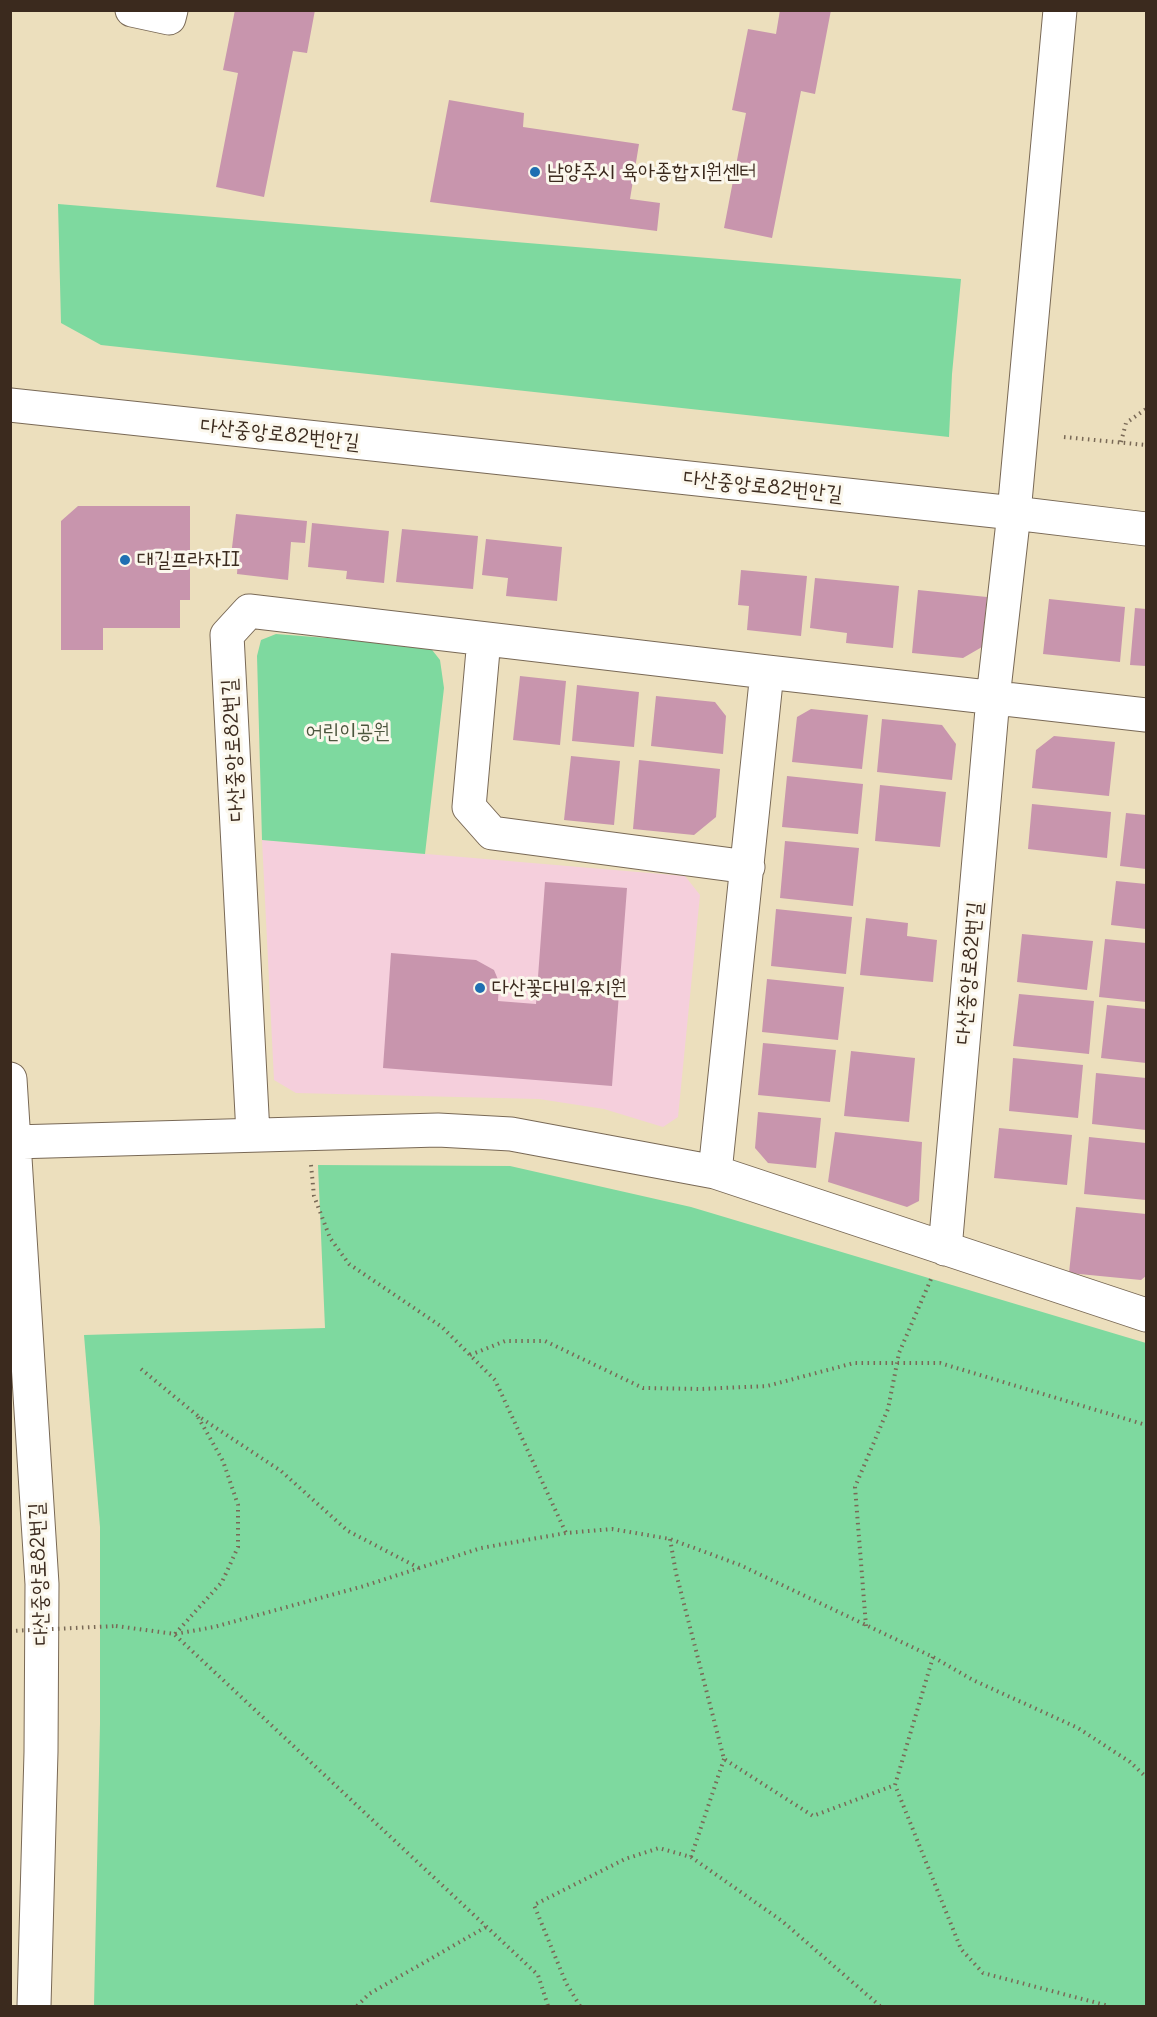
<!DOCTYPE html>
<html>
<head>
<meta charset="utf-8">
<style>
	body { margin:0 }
	#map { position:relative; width:1157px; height:2017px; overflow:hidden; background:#ecdfbd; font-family:Mali,sans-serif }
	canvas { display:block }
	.frame { position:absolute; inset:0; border:12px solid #3b2a1e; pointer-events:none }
</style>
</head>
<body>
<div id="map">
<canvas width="1157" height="2017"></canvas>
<div class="frame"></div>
</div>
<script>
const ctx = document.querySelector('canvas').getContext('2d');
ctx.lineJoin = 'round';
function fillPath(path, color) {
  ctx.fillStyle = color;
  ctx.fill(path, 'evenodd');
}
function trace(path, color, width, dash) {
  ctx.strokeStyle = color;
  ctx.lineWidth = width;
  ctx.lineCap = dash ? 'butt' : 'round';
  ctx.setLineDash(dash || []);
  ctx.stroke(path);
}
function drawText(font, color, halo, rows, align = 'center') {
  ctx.font = font + ' Mali,"Poor Story",sans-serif';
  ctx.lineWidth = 6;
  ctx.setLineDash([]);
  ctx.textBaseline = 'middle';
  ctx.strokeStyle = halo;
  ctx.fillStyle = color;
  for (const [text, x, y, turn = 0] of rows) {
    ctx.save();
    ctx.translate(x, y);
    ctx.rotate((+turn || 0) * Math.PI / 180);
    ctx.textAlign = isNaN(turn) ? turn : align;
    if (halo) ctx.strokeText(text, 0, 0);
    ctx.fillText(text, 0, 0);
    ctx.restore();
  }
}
fillPath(new Path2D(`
	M 262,840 L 685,876 L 700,895 L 678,1117 L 663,1127 L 604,1109 L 539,1099 L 296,1093 L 274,1080 Z`), '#f5cfdc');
fillPath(new Path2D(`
	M 58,204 L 961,279 L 952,374 L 949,437 L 101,345 L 61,323 Z
	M 276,634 L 429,646 L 440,660 L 444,688 L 425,854 L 262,840 L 257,656 L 261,640 Z
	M 318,1165 L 510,1166 L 691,1207 L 1146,1343 L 1146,2006 L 94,2006 L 100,1724 L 100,1527 L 84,1335 L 325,1328 Z`), '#7ed99f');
fillPath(new Path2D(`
	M 235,10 L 315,10 L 307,53 L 293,51 L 264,197 L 216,187 L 238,73 L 223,70 Z
	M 780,10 L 831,10 L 815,94 L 801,91 L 772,238 L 724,228 L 746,113 L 732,110 L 748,29 L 776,34 Z
	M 449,100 L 524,113 L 523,127 L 639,144 L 630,199 L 660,203 L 657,231 L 430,202 Z
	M 78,506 L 190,506 L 190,600 L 180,600 L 180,628 L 103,628 L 103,650 L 61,650 L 61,521 Z
	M 236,514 L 307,521 L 305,543 L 291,542 L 288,580 L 237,574 L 238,557 L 231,556 Z
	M 312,523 L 389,531 L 384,583 L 346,579 L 347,571 L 308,567 Z
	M 402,529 L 478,536 L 473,589 L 396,582 Z
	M 486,539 L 562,547 L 557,601 L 506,596 L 508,578 L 482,575 Z
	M 741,570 L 807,576 L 801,636 L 747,630 L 749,606 L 738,605 Z
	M 815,578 L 899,586 L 893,648 L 846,643 L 847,633 L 810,628 Z
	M 918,590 L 987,597 L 982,647 L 963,658 L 912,653 Z
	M 1049,599 L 1125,607 L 1120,662 L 1043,654 Z
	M 1135,608 L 1146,609 L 1146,666 L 1130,665 Z
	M 520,676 L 566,681 L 560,745 L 513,740 Z
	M 577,685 L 639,692 L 634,747 L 572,741 Z
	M 656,696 L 715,702 L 726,716 L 723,754 L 651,746 Z
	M 811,709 L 868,715 L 862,769 L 792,762 L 797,717 Z
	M 882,719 L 942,725 L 956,744 L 952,780 L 877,772 Z
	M 1054,736 L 1115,742 L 1109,796 L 1032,788 L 1036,750 Z
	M 571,756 L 620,761 L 614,825 L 564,820 Z
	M 639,760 L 720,769 L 716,817 L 694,835 L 633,829 Z
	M 787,776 L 863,784 L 858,834 L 782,827 Z
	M 880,785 L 946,792 L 940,847 L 875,841 Z
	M 1032,804 L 1111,812 L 1107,858 L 1028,849 Z
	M 1126,813 L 1146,815 L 1146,869 L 1120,866 Z
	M 785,841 L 859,848 L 853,906 L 780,898 Z
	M 1116,881 L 1146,884 L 1146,929 L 1111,925 Z
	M 545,882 L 627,888 L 612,1086 L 383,1068 L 391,953 L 476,960 L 494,970 L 499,982 L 498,1001 L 536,1004 Z
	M 776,909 L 852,917 L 846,974 L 771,966 Z
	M 866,918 L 908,923 L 907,936 L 937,940 L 933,982 L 860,975 Z
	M 1022,934 L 1093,941 L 1087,990 L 1017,982 Z
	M 1105,939 L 1146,943 L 1146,1002 L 1099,997 Z
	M 767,979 L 844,987 L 838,1040 L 762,1032 Z
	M 1019,994 L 1094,1001 L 1089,1054 L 1013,1046 Z
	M 1107,1005 L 1146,1009 L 1146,1063 L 1101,1058 Z
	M 763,1043 L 836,1050 L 830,1102 L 758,1095 Z
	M 851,1051 L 915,1058 L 909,1122 L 844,1116 Z
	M 1013,1058 L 1083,1065 L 1078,1118 L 1009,1111 Z
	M 1096,1073 L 1146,1078 L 1146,1130 L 1092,1124 Z
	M 758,1112 L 821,1118 L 816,1168 L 768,1163 L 755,1148 Z
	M 999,1128 L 1072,1135 L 1067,1185 L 994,1178 Z
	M 835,1132 L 922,1142 L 919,1201 L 907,1207 L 828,1182 Z
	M 1089,1137 L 1146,1143 L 1146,1200 L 1084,1194 Z
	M 1076,1207 L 1146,1214 L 1146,1276 L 1141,1280 L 1069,1273 Z`), '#c895ad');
const minor = new Path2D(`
	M 132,10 L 169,18 L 171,10
	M 10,405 L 1014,513 L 1146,529
	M 484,639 L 469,807 L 492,833 L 748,867
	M 10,1079 L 42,1584 L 41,1752 L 34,2006
	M 253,1134 L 227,635 L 249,611 L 767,672 L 1146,715
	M 14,1142 L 438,1130 L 511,1134 L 715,1172 L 1146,1315
	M 715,1172 L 767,672
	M 945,1249 L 993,698 L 1014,513 L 1060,10`);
trace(minor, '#796956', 35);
trace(new Path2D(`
	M 1064,437 L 1146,445
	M 1121,442 L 1126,423 L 1146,409
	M 311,1165 L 314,1196 L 330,1238 L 349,1264 L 442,1327 L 495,1380 L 566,1533
	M 470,1355 L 505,1341 L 545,1341 L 643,1388 L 701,1389 L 767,1386 L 854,1363 L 940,1363 L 1146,1425
	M 141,1369 L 198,1416 L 281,1471 L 348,1531 L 419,1568
	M 670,1539 L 676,1573 L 724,1759 L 813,1816 L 895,1785
	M 116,1626 L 175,1634 L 214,1627 L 364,1586 L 481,1548 L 566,1533 L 612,1529 L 670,1539 L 740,1565 L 933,1657 L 973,1680 L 1078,1728 L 1130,1762 L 1146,1777
	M 866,1626 L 855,1487 L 888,1409 L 899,1353 L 931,1279
	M 175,1634 L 222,1582 L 238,1547 L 238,1505 L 223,1461 L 198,1417
	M 175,1635 L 538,1975 L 548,2006
	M 933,1657 L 895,1785 L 961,1949 L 983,1973 L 1109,2006
	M 691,1857 L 724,1759
	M 357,2006 L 369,1994 L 486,1927
	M 580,2006 L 566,1983 L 534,1905 L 625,1859 L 659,1848 L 691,1857 L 782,1921 L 880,2006`), '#796956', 4, [1.5, 4.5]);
trace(minor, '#fff', 33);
trace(new Path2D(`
	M 10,1631 L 116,1626`), '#796956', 4, [1.5, 4.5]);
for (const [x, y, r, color] of [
	[535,172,6,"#1f6fb2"],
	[125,560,6,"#1f6fb2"],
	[480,988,6,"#1f6fb2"]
]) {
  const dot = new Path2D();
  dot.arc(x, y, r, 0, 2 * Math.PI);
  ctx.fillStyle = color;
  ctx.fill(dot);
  trace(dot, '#fbf7ec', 2);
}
drawText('21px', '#3b2a1e', '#fbf7ec', [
	["남양주시 육아종합지원센터",547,172],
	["대길프라자II",137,560],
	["다산꽃다비유치원",492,988]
], 'left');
drawText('21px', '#3b2a1e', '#fbf7ec', [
	["다산중앙로82번안길",280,434,6],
	["다산중앙로82번안길",763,486,6],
	["다산중앙로82번길",233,750,-93],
	["다산중앙로82번길",969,973,-85],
	["다산중앙로82번길",39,1574,-92]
]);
drawText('21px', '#4c563e', '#fbf7ec', [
	["어린이공원",348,732]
]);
</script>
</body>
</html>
